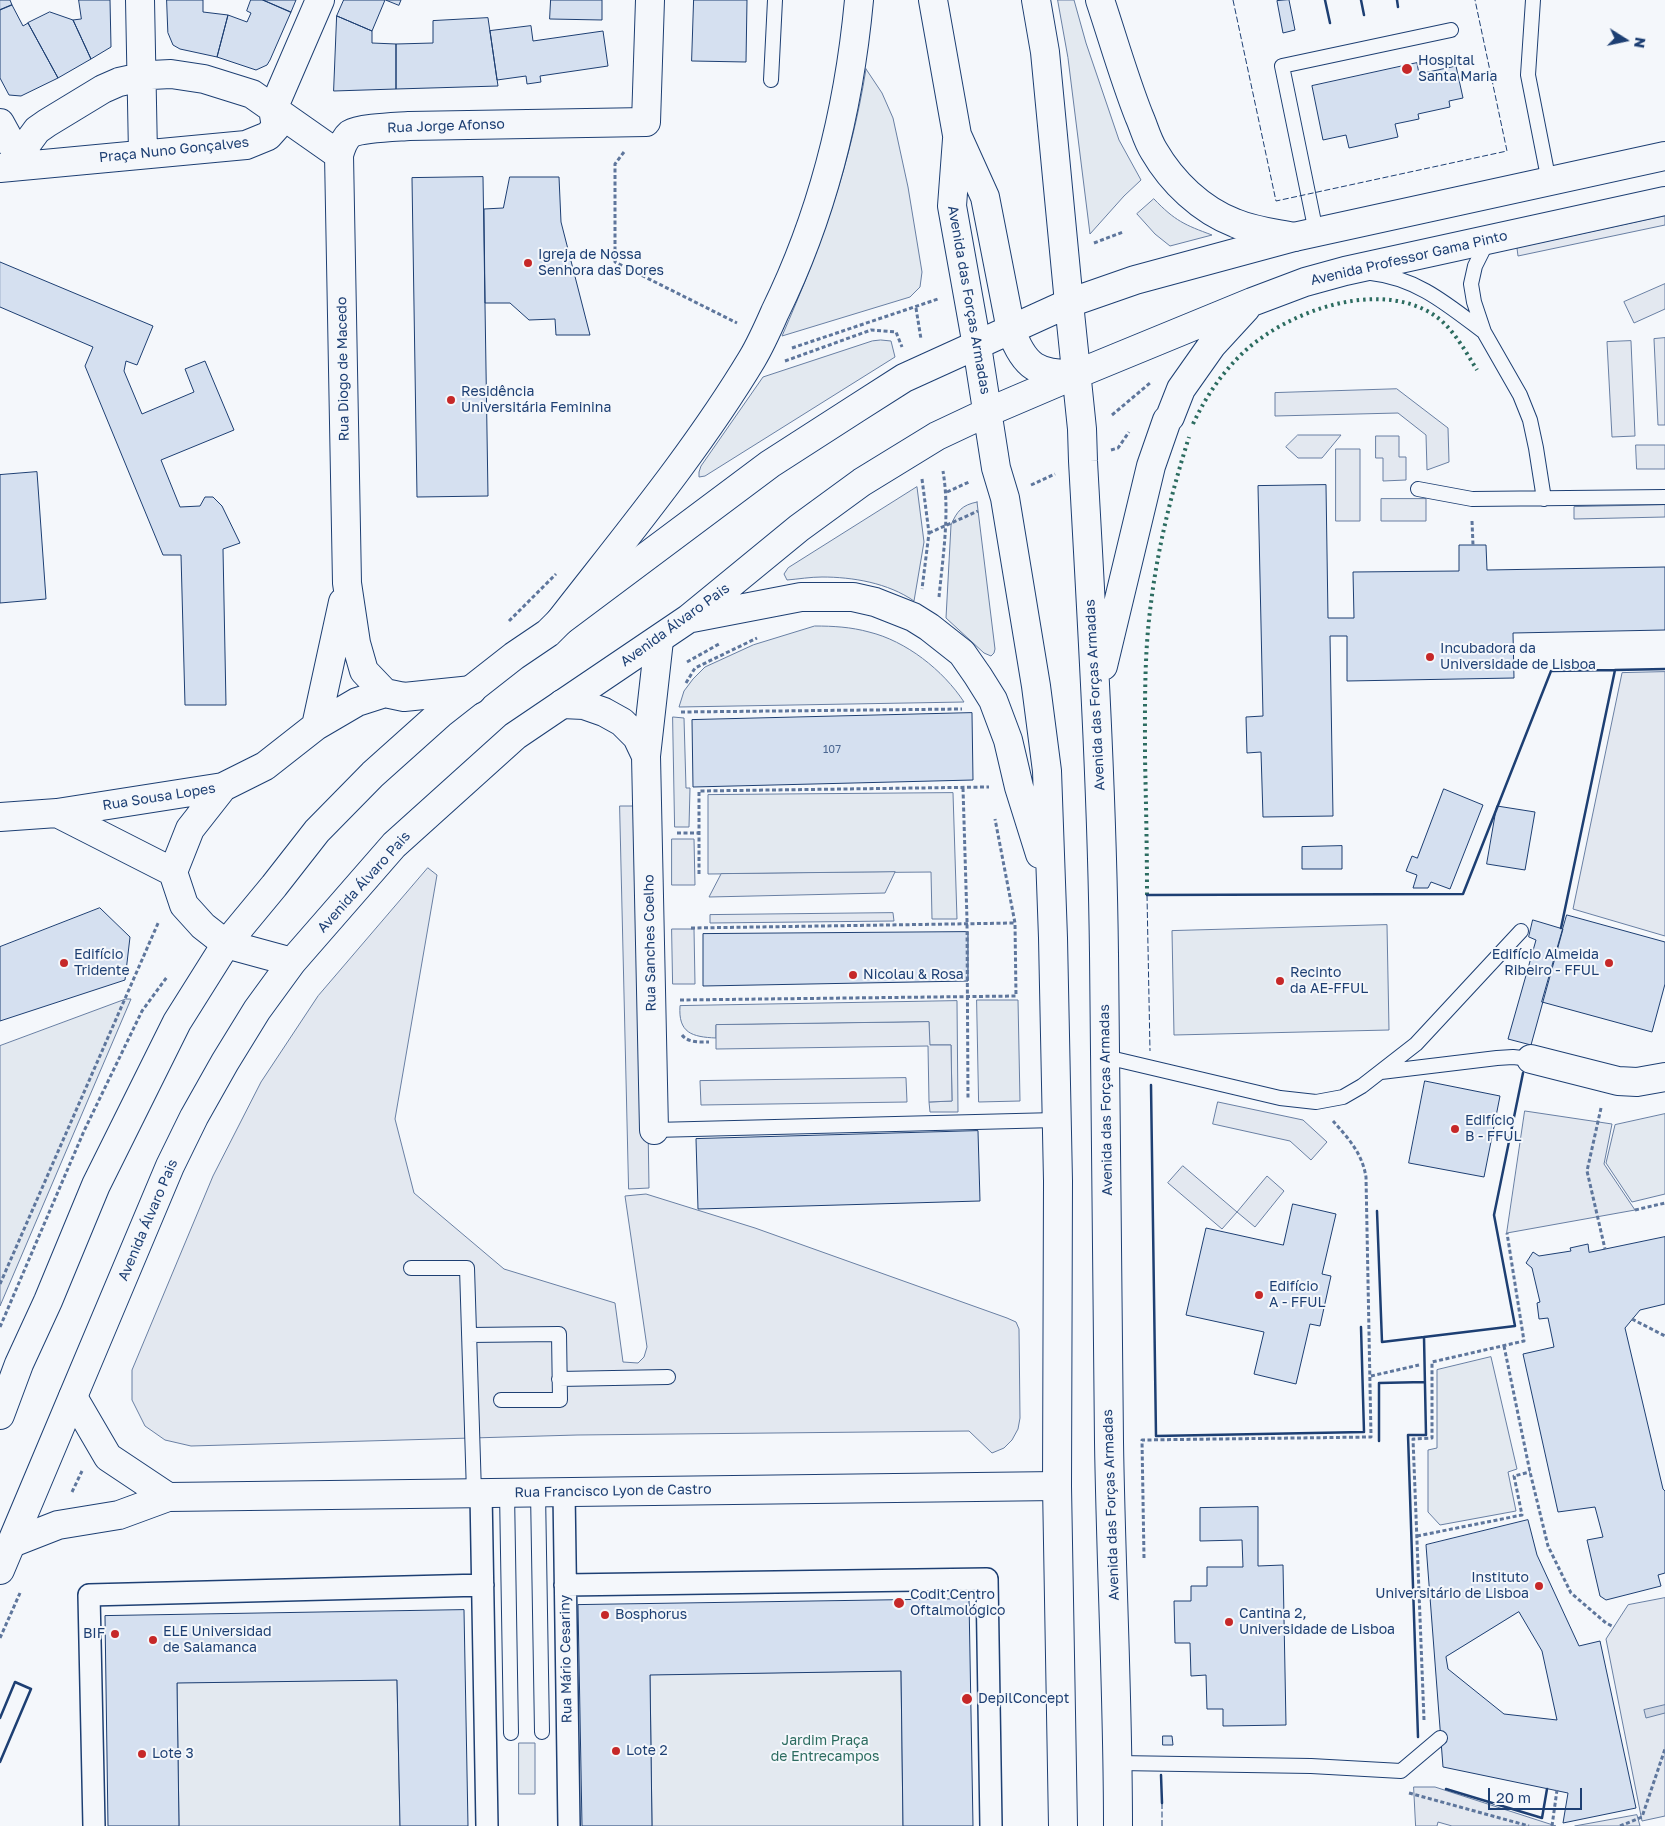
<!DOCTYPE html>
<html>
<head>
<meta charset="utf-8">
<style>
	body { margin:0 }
	#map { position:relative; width:1665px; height:1826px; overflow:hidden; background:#f4f7fb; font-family:"Golos Text",sans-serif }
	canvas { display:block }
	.north { position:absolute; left:1600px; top:15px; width:50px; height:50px; -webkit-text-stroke:4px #f4f7fb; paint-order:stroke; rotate:100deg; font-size:14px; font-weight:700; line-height:20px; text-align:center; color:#1d3f73 }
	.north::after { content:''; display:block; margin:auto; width:18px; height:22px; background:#1d3f73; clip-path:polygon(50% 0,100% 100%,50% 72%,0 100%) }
	.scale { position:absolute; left:1488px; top:1788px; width:94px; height:22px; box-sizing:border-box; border:2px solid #1d3f73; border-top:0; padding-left:6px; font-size:15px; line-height:18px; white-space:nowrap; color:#1d3f73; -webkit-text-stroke:4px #f4f7fb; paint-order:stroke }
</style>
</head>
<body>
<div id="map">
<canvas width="1665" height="1826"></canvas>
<div class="north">N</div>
<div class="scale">20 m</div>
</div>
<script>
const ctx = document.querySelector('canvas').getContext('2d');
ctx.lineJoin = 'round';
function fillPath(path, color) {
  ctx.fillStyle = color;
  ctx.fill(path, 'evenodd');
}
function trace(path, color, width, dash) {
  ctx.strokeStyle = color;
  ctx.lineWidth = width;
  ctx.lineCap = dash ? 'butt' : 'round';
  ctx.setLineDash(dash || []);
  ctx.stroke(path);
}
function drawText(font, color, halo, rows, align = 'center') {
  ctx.font = font + ' "Golos Text",sans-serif';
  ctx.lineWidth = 4;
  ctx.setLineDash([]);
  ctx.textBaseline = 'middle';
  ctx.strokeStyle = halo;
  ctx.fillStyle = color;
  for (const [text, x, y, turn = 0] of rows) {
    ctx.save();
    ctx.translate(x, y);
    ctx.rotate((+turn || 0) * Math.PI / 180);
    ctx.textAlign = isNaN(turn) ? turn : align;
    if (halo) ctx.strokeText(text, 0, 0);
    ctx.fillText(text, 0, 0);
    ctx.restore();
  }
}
const green = new Path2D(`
	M 1058,0 L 1074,0 L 1086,43 L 1119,140 L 1141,180 L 1124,196 L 1090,234 L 1068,58 Z
	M 866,69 L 882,93 L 893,118 L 908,187 L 922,272 L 920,287 L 910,297 L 782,336 C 820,249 851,164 866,69 Z
	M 1154,199 C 1175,221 1185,225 1212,235 L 1170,246 L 1155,234 L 1137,214 Z
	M 881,340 L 891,341 L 895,357 L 705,476 L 699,477 L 699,472 L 701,466 L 763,377 L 872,341 Z
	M 917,487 L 924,542 L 914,601 C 888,583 853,577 822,577 C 810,577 799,579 787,580 L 784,574 L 788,568 Z
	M 977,502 L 995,649 L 994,653 L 991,656 L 984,653 L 946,618 L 951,525 C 957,511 962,505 977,502 Z
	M 815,626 C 833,626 851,627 869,632 C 906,641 943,670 964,702 L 679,707 L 684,691 L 693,679 L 705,667 L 753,645 Z
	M 673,717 L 684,718 L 686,788 L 690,788 L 689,827 L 675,827 Z
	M 953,793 L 957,919 L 932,919 L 931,872 L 708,874 L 708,795 Z
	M 1387,925 L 1389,1030 L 1174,1035 L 1172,931 Z
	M 126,999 L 131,999 L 0,1306 L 0,1046 Z
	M 977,1000 L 1018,1000 L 1020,1101 L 979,1102 Z
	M 957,1001 L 958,1112 L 930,1112 L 929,1102 L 952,1101 L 951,1045 L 929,1045 L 929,1022 L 716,1025 L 716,1038 C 692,1037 678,1033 680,1006 Z
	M 1665,1114 L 1665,1194 L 1632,1202 L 1606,1163 L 1615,1125 Z
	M 1491,1357 L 1517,1469 L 1508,1472 L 1516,1511 L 1440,1525 L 1428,1512 L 1428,1450 L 1437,1448 L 1437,1370 Z
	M 901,1671 L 903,1826 L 652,1826 L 650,1675 Z
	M 397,1680 L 400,1826 L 179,1826 L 177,1683 Z
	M 519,1743 L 535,1743 L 535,1794 L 519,1794 Z`);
fillPath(green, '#e3e9f0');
trace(green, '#687fa3', 1);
const parking = new Path2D(`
	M 1665,216 L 1665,225 L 1518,256 L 1517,248 Z
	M 1665,284 L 1665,309 L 1634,323 L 1624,302 Z
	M 1665,338 L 1665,425 L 1658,425 L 1654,339 Z
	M 1631,341 L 1635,436 L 1612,437 L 1607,342 Z
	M 1397,389 L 1448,428 L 1449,462 L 1427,470 L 1426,435 L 1398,413 L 1275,416 L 1275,393 Z
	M 1298,435 L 1341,435 L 1322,458 L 1298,458 L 1286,447 Z
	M 1376,436 L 1399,436 L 1399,457 L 1406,457 L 1406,480 L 1383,481 L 1383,458 L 1376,458 Z
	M 1636,445 L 1665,445 L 1665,469 L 1637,469 Z
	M 1336,449 L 1360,449 L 1360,521 L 1336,521 Z
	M 1426,499 L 1426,521 L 1381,521 L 1381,499 Z
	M 1665,505 L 1665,517 L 1574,519 L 1574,507 Z
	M 1665,672 L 1665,936 L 1573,909 L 1622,673 Z
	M 620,806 L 643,806 L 649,1188 L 629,1189 Z
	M 672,839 L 694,839 L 695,885 L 672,885 Z
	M 428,868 L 437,875 L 395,1119 L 414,1193 L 504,1269 L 615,1303 L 623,1362 L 638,1363 L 644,1357 L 647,1347 L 625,1196 L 646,1194 L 755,1228 L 1007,1318 L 1016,1322 L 1019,1329 L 1020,1418 L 1018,1429 L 1012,1440 L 1004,1448 L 992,1453 L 969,1431 L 577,1435 L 191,1446 L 165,1440 L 145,1426 L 132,1400 L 132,1370 L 213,1176 L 261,1082 L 318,996 Z
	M 895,872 L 885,893 L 709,897 L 721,874 Z
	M 893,913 L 894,921 L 710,923 L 710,915 Z
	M 672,929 L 694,929 L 695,984 L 673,984 Z
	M 929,1022 L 930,1045 L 951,1045 L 952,1101 L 929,1102 L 928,1046 L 716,1049 L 716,1025 Z
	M 906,1078 L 907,1102 L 701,1105 L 700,1081 Z
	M 1218,1102 L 1303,1120 L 1327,1142 L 1311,1160 L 1290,1141 L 1213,1124 Z
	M 1525,1111 L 1612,1124 L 1604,1164 L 1635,1210 L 1507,1233 Z
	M 1183,1166 L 1237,1212 L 1267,1176 L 1284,1191 L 1255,1227 L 1237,1212 L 1222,1229 L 1168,1183 Z
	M 1665,1598 L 1665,1816 L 1642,1821 L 1606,1639 L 1628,1605 Z
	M 1414,1787 L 1435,1787 L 1556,1826 L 1452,1826 L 1438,1822 L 1437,1826 L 1416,1826 Z
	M 1637,1815 L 1640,1826 L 1575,1826 Z`);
fillPath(parking, '#e3e8f0');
trace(parking, '#687fa3', 1);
const water = new Path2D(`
	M 1665,1705 L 1665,1713 L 1646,1718 L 1644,1710 Z`);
fillPath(water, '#cfd7e4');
trace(water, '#687fa3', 1);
const building = new Path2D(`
	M 0,0 L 10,0 L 12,5 L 0,10 Z
	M 79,0 L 110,0 L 111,47 L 91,59 L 73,20 L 81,19 Z
	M 167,0 L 203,0 L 203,12 L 228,15 L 217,57 L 180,49 L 173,45 L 168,33 Z
	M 251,0 L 263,0 L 291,12 L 270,60 L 267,65 L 256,70 L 217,57 L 228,15 L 247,22 L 251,13 L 247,11 Z
	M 263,0 L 296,0 L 291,12 Z
	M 344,0 L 385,0 L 372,31 L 337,16 Z
	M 386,0 L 401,0 L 399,5 Z
	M 551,0 L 602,0 L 602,20 L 550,19 Z
	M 694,0 L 747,0 L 746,62 L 692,61 Z
	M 1289,0 L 1295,30 L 1283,33 L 1277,1 Z
	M 12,5 L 23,26 L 28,23 L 58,78 L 21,96 L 9,95 L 0,78 L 0,10 Z
	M 50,12 L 73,20 L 91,59 L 58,78 L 28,23 Z
	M 337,16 L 372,31 L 372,43 L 396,44 L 396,89 L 334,91 Z
	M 488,18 L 498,86 L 396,89 L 396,44 L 433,43 L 433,21 Z
	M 531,26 L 533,41 L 603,31 L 608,66 L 540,76 L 541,82 L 527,84 L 526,76 L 497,80 L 490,31 Z
	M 1417,63 L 1419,74 L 1456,66 L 1463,98 L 1449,101 L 1450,107 L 1418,114 L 1419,119 L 1395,124 L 1398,137 L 1349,148 L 1346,135 L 1323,140 L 1312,86 Z
	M 483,177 L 488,496 L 417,497 L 412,178 Z
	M 510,177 L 559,177 L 561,222 L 590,335 L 556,335 L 555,319 L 529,320 L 510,303 L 485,303 L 484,209 L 503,208 Z
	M 0,262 L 153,326 L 137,365 L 126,361 L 124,371 L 142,414 L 194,392 L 185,369 L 205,361 L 234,430 L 161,460 L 180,507 L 200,506 L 205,497 L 213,497 L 222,506 L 240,543 L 223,549 L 226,705 L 185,705 L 181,555 L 163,555 L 85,366 L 93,347 L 0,307 Z
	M 37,472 L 46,599 L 0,603 L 0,475 Z
	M 1326,485 L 1328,618 L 1354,618 L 1353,572 L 1459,571 L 1459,545 L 1486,545 L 1487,570 L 1665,567 L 1665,630 L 1513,633 L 1514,678 L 1347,681 L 1347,636 L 1330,636 L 1333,816 L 1263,817 L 1261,752 L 1247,753 L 1246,717 L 1263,716 L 1258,486 Z
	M 972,713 L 973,780 L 693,787 L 692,720 Z
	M 1444,789 L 1483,805 L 1450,889 L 1431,882 L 1428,888 L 1413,888 L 1417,875 L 1406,871 L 1412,856 L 1417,858 Z
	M 1497,806 L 1535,812 L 1525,870 L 1487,864 Z
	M 1342,846 L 1342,869 L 1302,869 L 1302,847 Z
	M 100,908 L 130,937 L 125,980 L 0,1021 L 0,947 Z
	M 1567,915 L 1665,942 L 1665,984 L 1652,1032 L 1542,1002 Z
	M 1533,920 L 1563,929 L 1531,1045 L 1508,1039 L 1536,940 L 1529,937 Z
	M 968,932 L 968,981 L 703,986 L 703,934 Z
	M 1425,1081 L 1500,1096 L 1484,1177 L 1409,1163 Z
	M 978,1131 L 980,1201 L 698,1209 L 696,1139 Z
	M 1293,1204 L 1336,1214 L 1322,1274 L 1331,1276 L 1320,1326 L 1310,1324 L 1296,1384 L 1254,1374 L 1264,1332 L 1186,1315 L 1206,1228 L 1283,1245 Z
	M 1665,1237 L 1665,1304 L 1640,1310 L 1625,1328 L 1663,1489 L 1665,1491 L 1665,1573 L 1658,1575 L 1661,1586 L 1606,1600 L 1600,1596 L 1587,1540 L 1603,1537 L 1595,1507 L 1558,1512 L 1523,1354 L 1554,1347 L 1548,1318 L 1539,1319 L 1537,1303 L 1540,1302 L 1532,1268 L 1526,1263 L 1533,1252 L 1539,1256 L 1571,1251 L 1570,1248 L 1588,1244 L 1589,1252 Z
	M 1258,1507 L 1258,1566 L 1283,1565 L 1286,1725 L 1223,1726 L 1223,1709 L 1207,1709 L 1206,1675 L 1191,1676 L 1190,1643 L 1175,1643 L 1174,1601 L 1191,1601 L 1191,1586 L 1207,1586 L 1207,1567 L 1243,1567 L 1242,1540 L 1200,1541 L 1200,1508 Z
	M 1528,1520 L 1537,1555 L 1579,1646 L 1600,1641 L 1636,1808 L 1563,1823 L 1568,1793 L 1443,1767 L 1426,1545 ZM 1519,1612 L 1542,1651 L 1557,1720 L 1504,1714 L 1448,1669 L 1446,1657 Z
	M 969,1599 L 973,1826 L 903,1826 L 901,1671 L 650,1675 L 652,1826 L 582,1826 L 578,1605 Z
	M 464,1610 L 468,1826 L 400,1826 L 397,1680 L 177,1683 L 179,1826 L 108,1826 L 105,1616 Z
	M 1163,1736 L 1172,1736 L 1173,1745 L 1163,1745 Z`);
fillPath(building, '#d5e0f0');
trace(building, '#1d3f73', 1);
const service = new Path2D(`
	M 1533,0 L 1528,75 L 1549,182
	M 771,80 L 775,0
	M 1316,232 L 1282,66 L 1451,30
	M 1488,240 L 1475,266 L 1471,284 L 1474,302 L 1484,332 L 1520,395 L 1530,420 L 1536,448 L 1544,499
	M 1371,273 C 1417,278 1448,305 1484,332
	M 1418,489 L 1472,499 L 1665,497
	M 1106,1057 L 1280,1098 L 1316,1102 L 1343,1097 L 1362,1086 L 1416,1044 L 1521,931
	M 1381,1072 L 1497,1058 L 1513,1057 L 1531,1059
	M 654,1130 L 1056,1120
	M 411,1268 L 467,1268 L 474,1493
	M 469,1335 L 559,1334 L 560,1400 L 501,1400
	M 559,1379 L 668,1377
	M 507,1492 L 511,1733
	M 538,1492 L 542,1732
	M 1118,1763 L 1311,1766 L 1401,1771 L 1440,1738`);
const pedestrian = new Path2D(`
	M 564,1492 L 569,1826
	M 481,1493 L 487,1826
	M 565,1585 L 987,1579 L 991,1826
	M 94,1826 L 89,1595 L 483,1585`);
const minor = new Path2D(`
	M 140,0 L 143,154
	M 273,109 L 320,0
	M 0,123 L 23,165
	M 23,165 L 26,145 L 37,130 L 47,123 L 103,89 L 119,82 L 151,75 L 171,74 L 204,79 L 252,94 L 339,155
	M 0,168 L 246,145 L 268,136 L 276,127 L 273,109
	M 472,690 L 404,697 L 385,693 L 364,671 L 356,643 L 347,583 L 339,155 C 341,148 344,139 350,134 C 360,128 396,127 409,126 L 646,122 L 650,0
	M 562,704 L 584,705 L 604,712 L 622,722 L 637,737 L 646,756
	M 316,726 L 343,602
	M 57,813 L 173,872 L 184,905 L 203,926 L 226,944
	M 0,817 L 57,813 L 223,787 L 265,766 L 316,726 L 357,702 L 385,693
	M 173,872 L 190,829 L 223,787
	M 1531,1059 L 1618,1081 L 1637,1082 L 1665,1077
	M 654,1130 L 646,756 L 659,640
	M 73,1397 L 108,1457 L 168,1497
	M 12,1543 L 58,1525 L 119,1515 L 168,1497 L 1057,1486`);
const primary = new Path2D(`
	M 1069,303 L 1082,429 L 1083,461 C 1092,625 1102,789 1104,954 C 1107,1117 1106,1279 1109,1442 C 1111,1570 1118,1698 1118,1826
	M 1011,330 C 1024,367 1038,375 1076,374
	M 977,346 L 996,468 L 1005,498 L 1036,686 L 1047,771 L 1053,938 L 1058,1181 L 1057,1486 L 1063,1826
	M 692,618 L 801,597 L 853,597 L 875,602 L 913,617 L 929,627 L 962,653 L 978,676 L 993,700 L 1008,740 L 1019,787 L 1040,854
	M 1103,666 L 1151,466 L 1167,420 L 1170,417 L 1181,389 L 1212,345 L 1246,308
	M 226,944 L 292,962
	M 0,1415 L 19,1364 L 48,1301 L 96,1185 L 177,1022 L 226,944 L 274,886 L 317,831 L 373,774 L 440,714 L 514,656 L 548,633 L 560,621 L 770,464 L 857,408 L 904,378 L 1069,303 L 1135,280 L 1294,237 L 1665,156
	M 0,1570 L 170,1166 L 194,1117 L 225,1062 L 257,1010 L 292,962 L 394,845 L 515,736 L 688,619 L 799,528 L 862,482 L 937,436 L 988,412 L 1077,374 L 1252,302 L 1305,282 L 1345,271 L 1665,201`);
const trunk = new Path2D(`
	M 933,0 L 957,135 L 985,197 L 1011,330
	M 1036,0 L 1045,52 L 1069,303
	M 1100,0 C 1113,39 1124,78 1139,116 C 1144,127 1147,140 1154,151 C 1172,182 1201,210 1235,223 C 1254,231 1274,233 1294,237
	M 957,139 L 952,206 L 977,346
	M 560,621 C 626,536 696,452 752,359 C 761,344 768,328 775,312 C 823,214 849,108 859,0`);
trace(service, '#1d3f73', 16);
trace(pedestrian, '#1d3f73', 24);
trace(minor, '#1d3f73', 30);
trace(primary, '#1d3f73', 30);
trace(trunk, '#1d3f73', 30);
trace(new Path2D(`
	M 624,152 L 615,164 L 615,262 L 737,323
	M 1094,243 L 1123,232
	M 916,308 L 921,339
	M 792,348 L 938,299
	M 785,361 L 871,330 L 896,332 L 902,347
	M 1112,415 L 1150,383
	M 1111,450 L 1118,448 L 1129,432
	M 922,479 L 929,533 L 922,589
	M 1031,485 L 1055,474
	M 947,492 L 969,482
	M 1472,521 L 1473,545
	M 929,533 L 978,511
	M 939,597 C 943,555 950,513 943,471
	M 509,621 L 556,574
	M 687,662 L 719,644
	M 686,683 L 695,668 L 757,638
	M 681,712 L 962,709
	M 963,788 L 967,920 L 968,1100
	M 677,833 L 699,833
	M 699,874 L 699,791 L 989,787
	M 691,928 L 1015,923
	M 680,1000 L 1016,996 L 1015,923 L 995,819
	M 682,1035 C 688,1043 700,1042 709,1042
	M 1601,1108 L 1587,1171 L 1605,1249
	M 1635,1210 L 1665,1203
	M 0,1284 L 159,921
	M 1632,1319 L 1665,1336
	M 0,1327 L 84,1131 L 142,1011 L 167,977
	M 1504,1346 L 1530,1472 L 1548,1546 L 1571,1593 L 1606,1623 L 1614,1627
	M 1371,1376 L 1419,1365
	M 72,1492 L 82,1471
	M 1417,1536 L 1522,1515 L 1514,1476 L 1530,1472
	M 1144,1558 L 1142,1440 L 1371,1437 L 1366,1177 C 1362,1153 1349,1139 1333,1121
	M 0,1638 L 20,1593
	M 1424,1720 L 1413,1439 L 1432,1438 L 1432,1362 L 1524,1341 L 1507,1233
	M 1409,1793 L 1529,1826
	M 1552,1826 L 1557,1790
	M 1620,1826 L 1642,1817 L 1665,1749`), '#5e769c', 3, [4, 2.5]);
trace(service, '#f4f7fb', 14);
trace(pedestrian, '#f4f7fb', 21);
trace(minor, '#f4f7fb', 28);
trace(primary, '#f4f7fb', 28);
trace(trunk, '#f4f7fb', 28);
trace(new Path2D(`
	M 1193,424 C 1206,396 1223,371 1246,350 C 1290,311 1374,281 1429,312 C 1451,324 1464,349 1477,370
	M 1147,895 C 1147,849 1146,804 1145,758 C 1145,706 1144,654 1151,603 C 1158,546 1172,491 1189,437`), '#2c6c60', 4, [2.5, 4]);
trace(new Path2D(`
	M 1233,0 L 1276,201 L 1507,151 L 1475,0
	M 1147,895 L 1150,1051
	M 1162,1803 L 1162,1826`), '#1d3f73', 1, [6, 2.5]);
trace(new Path2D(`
	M 1325,0 L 1330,23
	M 1361,0 L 1364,15
	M 1397,0 L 1398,7
	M 1147,895 L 1463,894 L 1551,671 L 1615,670
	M 1561,928 L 1615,670 L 1665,669
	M 1151,1085 L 1156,1436 L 1364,1432 L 1361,1327
	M 1377,1211 L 1382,1342 L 1424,1337
	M 1379,1441 L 1379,1383 L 1425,1382
	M 0,1718 L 15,1682 L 31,1689 L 0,1762
	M 1418,1737 L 1408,1435 L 1426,1435 L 1424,1337 L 1515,1326 L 1494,1215 L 1523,1073
	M 1161,1775 L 1162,1803
	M 1446,1789 L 1542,1818 L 1547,1789`), '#1d3f73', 2.5);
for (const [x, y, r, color] of [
	[1407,69,6,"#c62828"],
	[528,263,5,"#c62828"],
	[451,400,5,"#c62828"],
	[1430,657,5,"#c62828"],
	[64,963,5,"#c62828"],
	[1609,963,5,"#c62828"],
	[853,975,5,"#c62828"],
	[1280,981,5,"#c62828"],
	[1455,1129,5,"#c62828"],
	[1259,1295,5,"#c62828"],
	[1539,1586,5,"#c62828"],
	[899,1603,6,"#c62828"],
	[605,1615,5,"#c62828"],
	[1229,1622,5,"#c62828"],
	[115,1634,5,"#c62828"],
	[153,1640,5,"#c62828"],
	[967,1699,6,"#c62828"],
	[616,1751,5,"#c62828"],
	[142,1754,5,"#c62828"]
]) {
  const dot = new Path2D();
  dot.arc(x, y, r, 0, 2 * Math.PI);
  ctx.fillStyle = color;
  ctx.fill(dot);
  trace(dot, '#f4f7fb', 2);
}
drawText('11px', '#4b6792', null, [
	["107",832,750]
]);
drawText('14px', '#1d3f73', '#f4f7fb', [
	["Hospital",1418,61],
	["Santa Maria",1418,77],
	["Igreja de Nossa",538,255],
	["Senhora das Dores",538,271],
	["Residência",461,392],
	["Universitária Feminina",461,408],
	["Incubadora da",1440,649],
	["Universidade de Lisboa",1440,665],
	["Edifício",74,955],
	["Tridente",74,971],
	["Edifício Almeida",1599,955,"right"],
	["Ribeiro - FFUL",1599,971,"right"],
	["Recinto",1290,973],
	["da AE-FFUL",1290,989],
	["Nicolau & Rosa",863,975],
	["Edifício",1465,1121],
	["B - FFUL",1465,1137],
	["Edifício",1269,1287],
	["A - FFUL",1269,1303],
	["Instituto",1529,1578,"right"],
	["Universitário de Lisboa",1529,1594,"right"],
	["Codit Centro",910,1595],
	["Oftalmológico",910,1611],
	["Cantina 2,",1239,1614],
	["Universidade de Lisboa",1239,1630],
	["Bosphorus",615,1615],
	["ELE Universidad",163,1632],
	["de Salamanca",163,1648],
	["BIF",105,1634,"right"],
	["DepilConcept",978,1699],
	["Lote 2",626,1751],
	["Lote 3",152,1754]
], 'left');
drawText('14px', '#1d3f73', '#f4f7fb', [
	["Rua Jorge Afonso",446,126,-2],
	["Praça Nuno Gonçalves",174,150,-6],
	["Avenida Professor Gama Pinto",1409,258,-13],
	["Avenida das Forças Armadas",969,300,80],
	["Rua Diogo de Macedo",343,369,-91],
	["Avenida Álvaro Pais",675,625,-36],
	["Avenida das Forças Armadas",1095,695,-93],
	["Rua Sousa Lopes",159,797,-9],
	["Avenida Álvaro Pais",364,882,-48],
	["Rua Sanches Coelho",650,943,-91],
	["Avenida das Forças Armadas",1106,1100,-91],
	["Avenida Álvaro Pais",148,1220,-67],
	["Rua Francisco Lyon de Castro",613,1491,-1],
	["Avenida das Forças Armadas",1111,1505,-92],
	["Rua Mário Cesariny",566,1659,-91]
]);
drawText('14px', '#2c6c60', '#f4f7fb', [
	["Jardim Praça",825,1741],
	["de Entrecampos",825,1757]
]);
</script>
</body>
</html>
